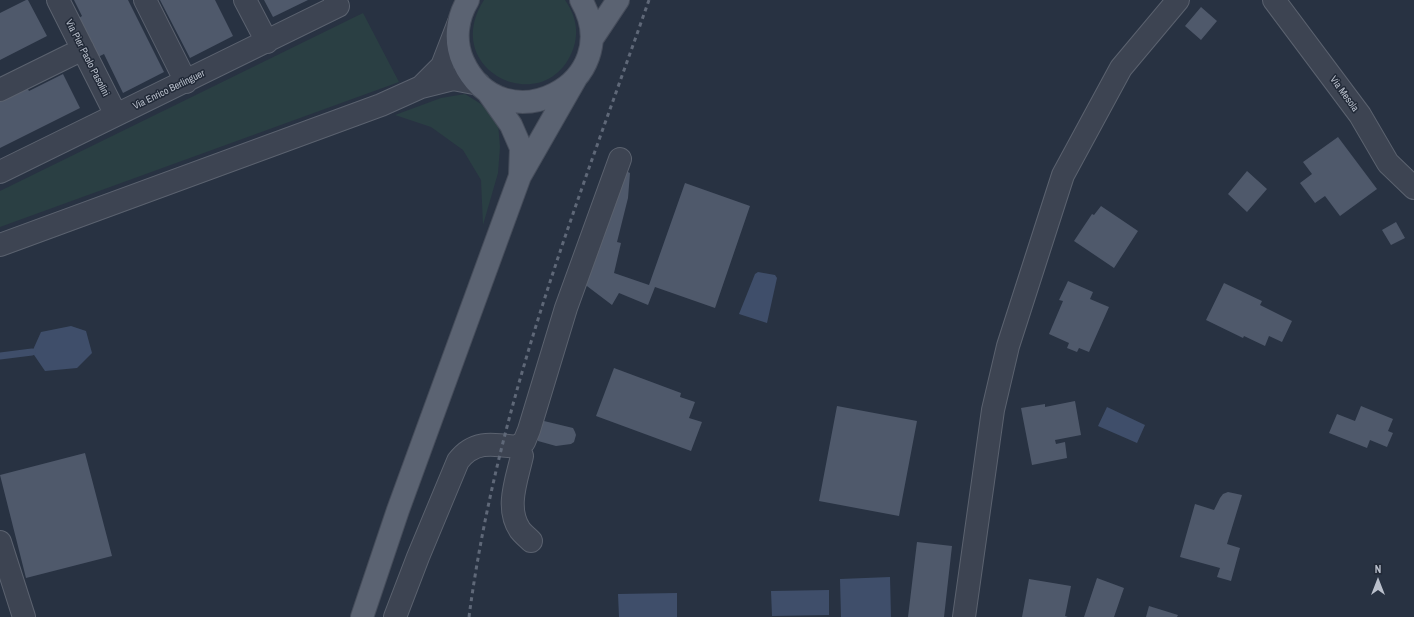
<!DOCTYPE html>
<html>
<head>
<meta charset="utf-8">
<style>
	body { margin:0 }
	#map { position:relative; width:1414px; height:617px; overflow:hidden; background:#283242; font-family:"Archivo Narrow",sans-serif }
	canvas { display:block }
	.north { position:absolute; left:1358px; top:561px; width:40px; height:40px; -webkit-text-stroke:3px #212937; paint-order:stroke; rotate:0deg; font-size:11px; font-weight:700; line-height:16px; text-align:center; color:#bac0cc }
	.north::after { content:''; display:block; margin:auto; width:14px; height:18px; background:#bac0cc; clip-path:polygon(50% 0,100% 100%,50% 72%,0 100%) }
</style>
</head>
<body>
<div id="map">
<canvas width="1414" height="617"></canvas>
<div class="north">N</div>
</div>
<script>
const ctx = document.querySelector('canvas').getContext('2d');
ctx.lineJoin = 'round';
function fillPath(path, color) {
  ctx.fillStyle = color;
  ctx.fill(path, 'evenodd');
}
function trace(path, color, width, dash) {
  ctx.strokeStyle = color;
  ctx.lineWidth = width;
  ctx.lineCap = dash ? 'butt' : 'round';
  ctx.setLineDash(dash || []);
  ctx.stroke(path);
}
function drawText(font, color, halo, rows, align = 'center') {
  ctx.font = font + ' "Archivo Narrow",sans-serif';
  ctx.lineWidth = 3;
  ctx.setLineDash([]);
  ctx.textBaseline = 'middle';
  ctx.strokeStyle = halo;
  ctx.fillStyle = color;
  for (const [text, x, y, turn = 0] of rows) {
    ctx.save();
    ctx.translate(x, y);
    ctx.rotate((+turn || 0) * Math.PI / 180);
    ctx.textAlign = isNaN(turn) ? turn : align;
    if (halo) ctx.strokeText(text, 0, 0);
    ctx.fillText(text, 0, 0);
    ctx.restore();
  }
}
fillPath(new Path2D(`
	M 484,0 L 565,0 C 576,16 580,33 572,52 C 543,120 439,70 484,0 Z
	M 363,13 L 399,82 L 0,227 L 0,191 Z
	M 465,94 L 481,104 L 498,123 L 500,147 L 498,173 L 483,225 L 481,180 L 463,150 L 431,127 L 395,115 L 441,98 Z`), '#2a3f43');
fillPath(new Path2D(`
	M 758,272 L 775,275 L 777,278 L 767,323 L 739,314 L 755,274 Z
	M 71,326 L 86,331 L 92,353 L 77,368 L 45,371 L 32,352 L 41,332 Z
	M 1107,407 L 1145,425 L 1137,443 L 1098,426 Z
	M 890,577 L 891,617 L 841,617 L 840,579 Z
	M 829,590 L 829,615 L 772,616 L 771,591 Z
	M 677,593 L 677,617 L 619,617 L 618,594 Z`), '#3f4e6a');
trace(new Path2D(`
	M 0,356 L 32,352`), '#3f4e6a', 7);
fillPath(new Path2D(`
	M 26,0 L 28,0 L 47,36 L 0,60 L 0,13 Z
	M 74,0 L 128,0 L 164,72 L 123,93 L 104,54 L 98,57 L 79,18 L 82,16 Z
	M 160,0 L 215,0 L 233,36 L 190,58 Z
	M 264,0 L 308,0 L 273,17 Z
	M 1201,7 L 1217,21 L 1201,40 L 1185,26 Z
	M 63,74 L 80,108 L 0,148 L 0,100 L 26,86 L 29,91 Z
	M 1338,137 L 1377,189 L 1340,216 L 1325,196 L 1315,203 L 1300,183 L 1312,174 L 1303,162 Z
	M 624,170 L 630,173 L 628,198 L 617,242 L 621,243 L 614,273 L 649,285 L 685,183 L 750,206 L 715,308 L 655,287 L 648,305 L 619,293 L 612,305 L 579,280 Z
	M 1247,171 L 1267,189 L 1247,212 L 1228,194 Z
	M 1101,206 L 1138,231 L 1114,268 L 1074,241 L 1092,214 L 1094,215 Z
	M 1396,222 L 1405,238 L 1391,245 L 1382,230 Z
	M 1068,281 L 1093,292 L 1090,299 L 1109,307 L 1089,352 L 1079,348 L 1077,352 L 1067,348 L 1069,343 L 1049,334 L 1063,301 L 1059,300 Z
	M 1224,283 L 1262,301 L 1260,305 L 1292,321 L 1282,342 L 1269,336 L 1265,346 L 1244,336 L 1243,338 L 1206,320 Z
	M 614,368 L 681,393 L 680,397 L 695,402 L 689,418 L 702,422 L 691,451 L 596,416 Z
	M 1075,401 L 1081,435 L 1055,440 L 1056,444 L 1065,442 L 1067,458 L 1032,465 L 1021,408 L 1045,404 L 1045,407 Z
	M 837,406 L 917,421 L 899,516 L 819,501 Z
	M 1361,406 L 1393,419 L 1388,431 L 1393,433 L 1387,447 L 1370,440 L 1367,448 L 1329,433 L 1337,414 L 1355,421 Z
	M 544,421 L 573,428 L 575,432 L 576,435 L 574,442 L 571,444 L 556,446 L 538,441 L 537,438 L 541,423 Z
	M 85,453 L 112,556 L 26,578 L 0,475 Z
	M 1228,492 L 1242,495 L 1227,544 L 1240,548 L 1231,581 L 1217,577 L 1220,568 L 1180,557 L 1195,504 L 1214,510 L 1220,498 L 1223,494 Z
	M 917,542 L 952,546 L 944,617 L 908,617 Z
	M 1097,578 L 1124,588 L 1114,617 L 1084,617 Z
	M 1029,579 L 1071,586 L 1065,616 L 1068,617 L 1022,617 Z
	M 1149,606 L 1178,615 L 1177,617 L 1146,617 Z`), '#4f596b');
const minor = new Path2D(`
	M 58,0 L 116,115
	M 145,0 L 186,82
	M 245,0 L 267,42
	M 1274,0 L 1360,115 L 1388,163 L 1414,188
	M 421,87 L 442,66 L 459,22
	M 0,90 L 83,49
	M 0,172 L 338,6 L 335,0
	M 0,245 L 381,105 L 421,87 L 453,79 L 479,84
	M 516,447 L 520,451 L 522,456 C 517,479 505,508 520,530 C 523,534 527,537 531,541
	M 0,542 L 24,617
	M 395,617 L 418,557 L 458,461 C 474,440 493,444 516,447 L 524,442 L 529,430 L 566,308 L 620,159
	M 964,617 L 993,410 L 1008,346 L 1063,175 L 1121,68 L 1178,0`);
const major = new Path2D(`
	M 468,0 C 457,18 454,41 463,61 C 502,147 629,83 581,0
	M 592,39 L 618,0
	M 487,91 L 511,125 L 521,148 L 520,175
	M 362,617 L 398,510 L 520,176 L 576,78`);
trace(minor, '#5b626f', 24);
trace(major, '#464d5b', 24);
trace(minor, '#3d4452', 22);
trace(major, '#5b6372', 22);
trace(new Path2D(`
	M 469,617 C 497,403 578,202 649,0`), '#5f6878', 3, [4, 4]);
drawText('10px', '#bac0cc', '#212937', [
	["Via Pier Paolo Pasolini",87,58,63],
	["Via Enrico Berlinguer",169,90,-26],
	["Via Mesola",1344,94,54]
]);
</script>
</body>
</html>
